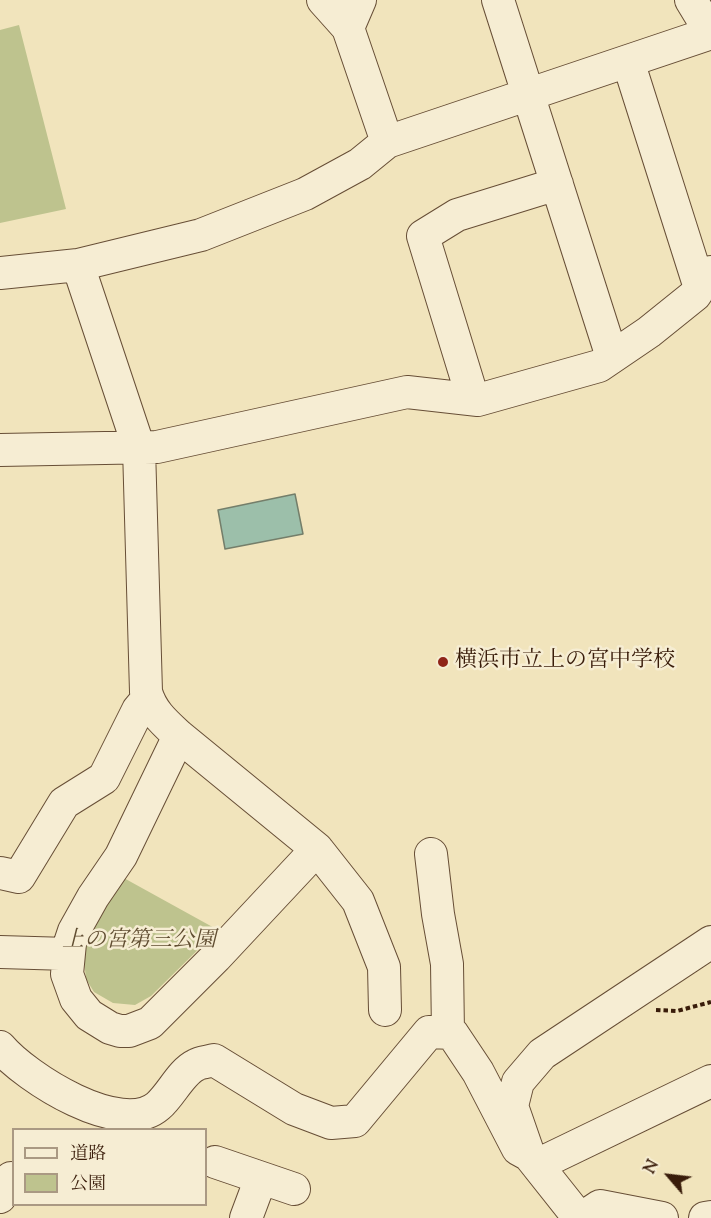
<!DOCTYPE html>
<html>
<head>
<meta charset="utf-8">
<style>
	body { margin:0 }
	#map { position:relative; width:711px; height:1218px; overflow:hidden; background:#f1e4bc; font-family:"Sorts Mill Goudy","Noto Serif JP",serif }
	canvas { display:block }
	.legend { position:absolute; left:12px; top:1128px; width:195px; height:78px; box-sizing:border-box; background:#f6edd3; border:2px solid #aa9983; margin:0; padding:8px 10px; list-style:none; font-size:18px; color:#391c0a }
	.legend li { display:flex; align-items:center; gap:12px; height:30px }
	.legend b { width:30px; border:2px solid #aa9983 }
	.north { position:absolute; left:639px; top:1146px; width:60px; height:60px; -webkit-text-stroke:4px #f6edd3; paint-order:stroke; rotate:298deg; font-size:16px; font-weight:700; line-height:24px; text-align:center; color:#391c0a }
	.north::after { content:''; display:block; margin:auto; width:21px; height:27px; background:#391c0a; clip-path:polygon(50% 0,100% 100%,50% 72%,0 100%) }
</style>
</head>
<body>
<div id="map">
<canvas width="711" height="1218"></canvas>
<ul class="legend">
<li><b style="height:8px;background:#f6edd3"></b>道路</li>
<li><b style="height:16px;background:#bec38e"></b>公園</li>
</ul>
<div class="north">N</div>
</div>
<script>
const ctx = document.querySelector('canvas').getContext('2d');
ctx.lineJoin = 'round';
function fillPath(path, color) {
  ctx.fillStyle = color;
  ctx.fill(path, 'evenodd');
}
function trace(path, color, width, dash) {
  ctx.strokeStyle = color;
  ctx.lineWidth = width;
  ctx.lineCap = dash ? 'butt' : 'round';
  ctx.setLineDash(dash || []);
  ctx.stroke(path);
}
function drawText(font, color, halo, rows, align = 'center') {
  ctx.font = font + ' "Sorts Mill Goudy","Noto Serif JP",serif';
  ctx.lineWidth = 5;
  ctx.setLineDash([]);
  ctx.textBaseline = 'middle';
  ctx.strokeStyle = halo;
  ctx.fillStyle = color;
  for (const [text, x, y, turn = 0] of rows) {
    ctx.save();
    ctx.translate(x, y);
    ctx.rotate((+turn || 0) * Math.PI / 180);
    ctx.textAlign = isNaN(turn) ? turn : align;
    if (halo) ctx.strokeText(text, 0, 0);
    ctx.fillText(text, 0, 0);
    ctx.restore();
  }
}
fillPath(new Path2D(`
	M 19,25 L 66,209 L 0,223 L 0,30 Z
	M 122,877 L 218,930 L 151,996 L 135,1005 L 113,1003 L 94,992 L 86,979 L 84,960 L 86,940 Z`), '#bec38e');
const water = new Path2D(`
	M 295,494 L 303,534 L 225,549 L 218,510 Z`);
fillPath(water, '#9cbfaa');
trace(water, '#747e6a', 1.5);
const minor = new Path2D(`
	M 323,0 L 348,28
	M 360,0 L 348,28 L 387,142
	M 498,0 L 612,357
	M 691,0 L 711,33
	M 628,61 L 700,288
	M 78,265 L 139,448 L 146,692 C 152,712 164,722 179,736 L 317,849 L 358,901 L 384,967 L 385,1010
	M 0,273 L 78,265 L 201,235 L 305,194 L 360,164 L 387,142 L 711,33
	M 473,399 L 423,236 L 457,215 L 557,184
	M 0,450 L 157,447 L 407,392 L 478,400 L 599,366 L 649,332 L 695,295 L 711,272
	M 179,736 L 121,856 L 93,897 L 74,931 L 70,943 L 67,974 L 76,999 L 89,1015 L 110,1028 L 120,1031 L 129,1031 L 150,1023 L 216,957 L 317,849
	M 431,854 L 438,914 L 447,964 L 448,1033
	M 0,873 L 19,877 L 64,803 L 104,778 L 138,710 L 148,698
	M 0,952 L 68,954
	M 0,1047 C 26,1078 121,1138 158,1106 C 171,1095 181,1072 196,1065 C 201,1062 208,1062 214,1060 L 294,1109 L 331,1123 L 355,1121 L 429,1032 L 452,1033 L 478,1072 L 518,1149 L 529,1155
	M 215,1162 L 294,1189
	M 537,1165 L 711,1081
	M 0,1197 L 11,1178
	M 246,1218 L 261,1178
	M 579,1218 L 529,1155 L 512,1106 L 518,1082 L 542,1054 L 711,942
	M 582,1218 L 600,1206 L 662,1218
	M 705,1218 L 711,1217`);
trace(minor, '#674e36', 34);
trace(new Path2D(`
	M 656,1010 L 677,1011 L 711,1002`), '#391c0a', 4, [4.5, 3]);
trace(minor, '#f6edd3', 32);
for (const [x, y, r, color] of [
	[443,662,6,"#8f2418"]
]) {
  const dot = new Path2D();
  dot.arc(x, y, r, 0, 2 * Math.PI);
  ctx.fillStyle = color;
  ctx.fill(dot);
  trace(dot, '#f6edd3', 2);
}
drawText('22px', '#391c0a', '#f6edd3', [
	["横浜市立上の宮中学校",455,662]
], 'left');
drawText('italic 22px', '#614e32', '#f6edd3', [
	["上の宮第三公園",139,942]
]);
</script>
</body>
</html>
